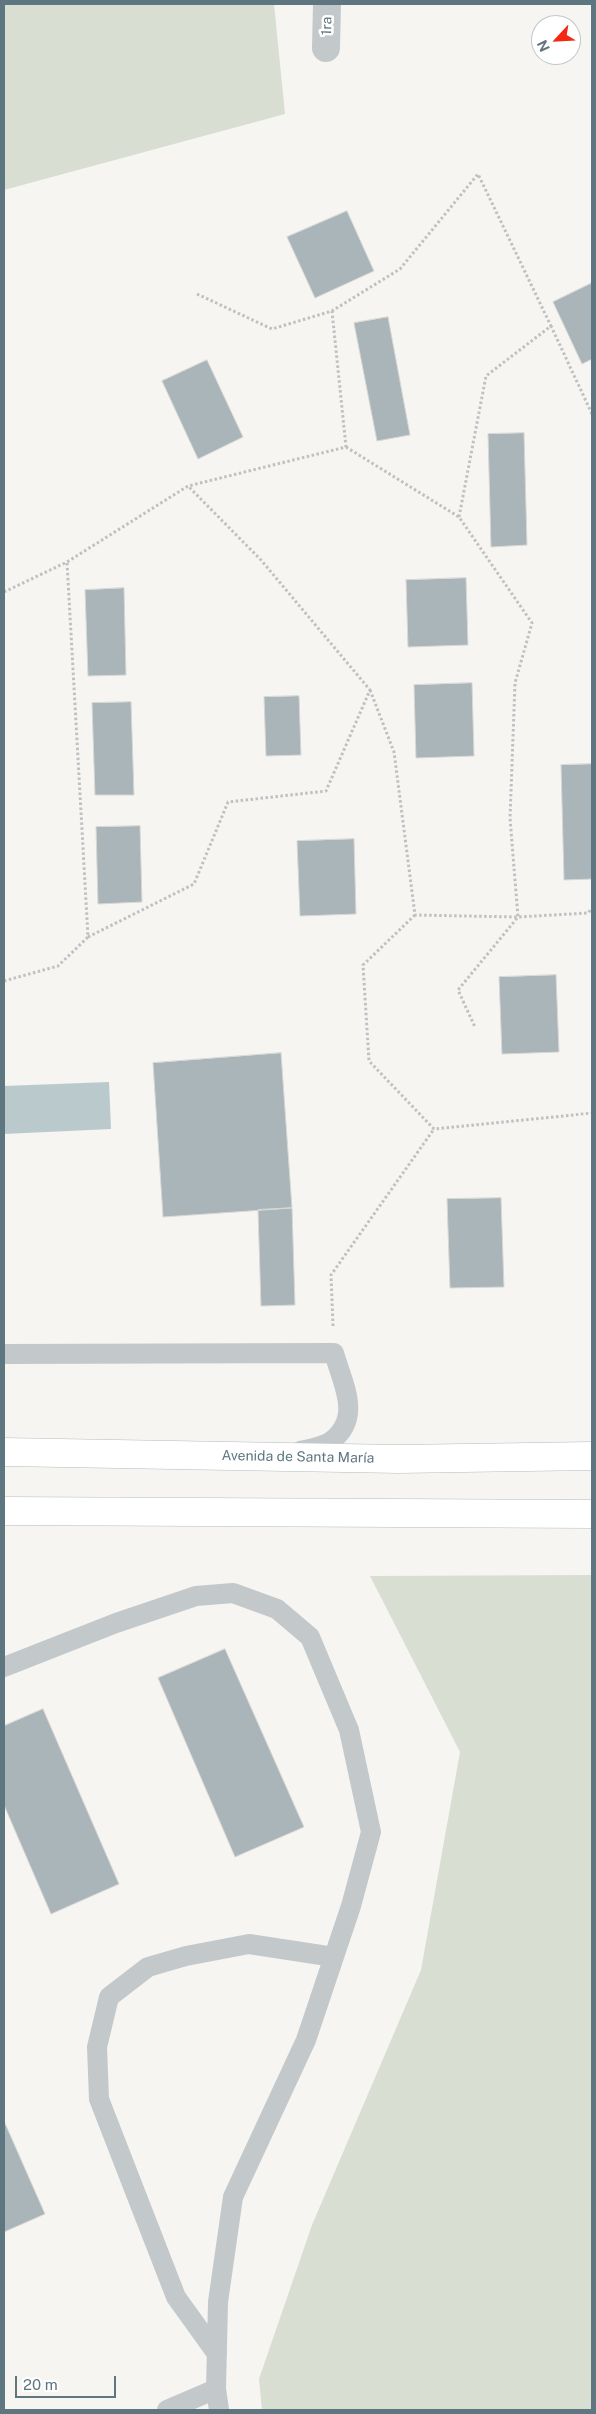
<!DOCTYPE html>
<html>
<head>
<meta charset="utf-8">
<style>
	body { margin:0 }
	#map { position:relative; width:596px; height:2414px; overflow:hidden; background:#f6f5f2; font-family:"Public Sans",sans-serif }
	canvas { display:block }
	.frame { position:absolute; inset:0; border:5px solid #5e7680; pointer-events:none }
	.north { position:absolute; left:531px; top:15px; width:50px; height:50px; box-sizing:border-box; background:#fff; border:1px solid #bfc8cc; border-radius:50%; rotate:245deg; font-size:14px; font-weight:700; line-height:20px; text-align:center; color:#5e7680 }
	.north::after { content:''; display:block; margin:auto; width:18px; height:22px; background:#f52713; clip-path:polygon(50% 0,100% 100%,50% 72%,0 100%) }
	.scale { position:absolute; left:15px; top:2376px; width:101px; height:22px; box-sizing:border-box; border:2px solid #5e7680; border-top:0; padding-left:6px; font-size:15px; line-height:18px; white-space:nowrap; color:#5e7680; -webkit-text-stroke:4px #fff; paint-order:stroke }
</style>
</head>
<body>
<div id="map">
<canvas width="596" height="2414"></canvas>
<div class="frame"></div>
<div class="north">N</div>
<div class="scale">20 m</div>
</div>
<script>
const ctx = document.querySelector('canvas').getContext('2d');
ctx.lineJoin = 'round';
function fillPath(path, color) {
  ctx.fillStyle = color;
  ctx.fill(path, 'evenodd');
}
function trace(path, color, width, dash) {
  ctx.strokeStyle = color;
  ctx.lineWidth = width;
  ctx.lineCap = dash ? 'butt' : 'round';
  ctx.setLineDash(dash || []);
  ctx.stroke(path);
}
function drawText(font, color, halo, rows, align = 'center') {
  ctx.font = font + ' "Public Sans",sans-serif';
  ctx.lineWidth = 5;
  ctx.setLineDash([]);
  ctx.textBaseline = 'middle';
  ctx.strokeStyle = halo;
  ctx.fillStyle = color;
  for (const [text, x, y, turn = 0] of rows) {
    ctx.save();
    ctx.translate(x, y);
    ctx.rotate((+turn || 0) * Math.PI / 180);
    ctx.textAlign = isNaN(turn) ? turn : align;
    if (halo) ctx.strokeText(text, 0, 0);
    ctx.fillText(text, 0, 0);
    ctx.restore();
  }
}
fillPath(new Path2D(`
	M 4,4 L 274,4 L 285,114 L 4,190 Z
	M 592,1575 L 592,2410 L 262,2410 L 259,2379 L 312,2225 L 421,1970 L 460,1752 L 370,1576 Z`), '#d8ded2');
fillPath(new Path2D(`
	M 109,1082 L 111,1129 L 4,1134 L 4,1086 Z`), '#bacacc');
const building = new Path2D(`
	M 347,211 L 374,271 L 315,298 L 287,237 Z
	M 592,283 L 592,359 L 582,364 L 553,302 Z
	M 388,317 L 410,435 L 377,441 L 354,323 Z
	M 207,360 L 243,437 L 198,459 L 162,381 Z
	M 524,433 L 527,545 L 491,547 L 488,434 Z
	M 466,578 L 468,645 L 408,647 L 406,580 Z
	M 124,588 L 126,675 L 88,676 L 85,590 Z
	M 472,683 L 474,756 L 416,758 L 414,685 Z
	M 299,696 L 301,755 L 266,756 L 264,697 Z
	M 131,702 L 134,795 L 95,795 L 92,703 Z
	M 592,764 L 592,879 L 564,880 L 561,765 Z
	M 140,826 L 142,902 L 98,904 L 96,827 Z
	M 354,839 L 356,914 L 300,916 L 297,841 Z
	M 556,975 L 559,1052 L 502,1054 L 499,977 Z
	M 281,1053 L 292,1208 L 163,1217 L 153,1063 Z
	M 501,1198 L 504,1287 L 450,1288 L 447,1199 Z
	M 292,1208 L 295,1305 L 261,1306 L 258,1210 Z
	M 225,1649 L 304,1827 L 235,1857 L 158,1678 Z
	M 43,1709 L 119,1884 L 51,1914 L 4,1805 L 4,1726 Z
	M 4,2121 L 45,2214 L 4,2232 Z`);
fillPath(building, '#a9b5b8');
trace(building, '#d7d7d4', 1);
const secondary = new Path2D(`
	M 4,1452 L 399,1459 L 592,1456
	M 4,1511 L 592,1514`);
trace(secondary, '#b5bcbf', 29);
trace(new Path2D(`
	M 197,294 L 272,329 L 332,311 L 400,269 L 478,174 L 551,326
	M 346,447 L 459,517 L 532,623 L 515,683 L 510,818 L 518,917 L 458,990 L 475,1027
	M 459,517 L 486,376 L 551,326 L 592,414
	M 4,592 L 67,562 L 188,486 L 346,447 L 332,311
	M 370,690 L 394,752 L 415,915 L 518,917 L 588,913 L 592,908
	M 415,915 L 363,965 L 369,1061 L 434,1129 L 592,1113
	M 88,937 L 194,884 L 228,802 L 326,791 L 370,690 L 261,560 L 188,486
	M 4,981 L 58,966 L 88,937 L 67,562
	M 333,1326 L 331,1275 L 434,1129`), '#bec1c3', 3, [2.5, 2.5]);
trace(new Path2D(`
	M 4,1354 L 334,1353 C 343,1385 363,1418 330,1442 C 322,1447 309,1449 300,1451
	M 4,1667 L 116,1623 L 196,1596 L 233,1593 L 277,1609 L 310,1637 L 349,1730 L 371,1832 L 351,1906 L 306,2040 L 233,2197 L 218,2302 L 216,2389 L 219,2410
	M 217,2354 L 176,2297 L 99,2099 L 97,2047 L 109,1997 L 148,1967 L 186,1956 L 249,1944 L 334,1957
	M 167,2410 L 216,2389`), '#c3c8cb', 20);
trace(new Path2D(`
	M 326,48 L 327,4`), '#c3c8cb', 28);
trace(secondary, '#fff', 28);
drawText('14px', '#5e7680', '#fff', [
	["1ra",327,26,-88],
	["Avenida de Santa María",298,1457,1]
]);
</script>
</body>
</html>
